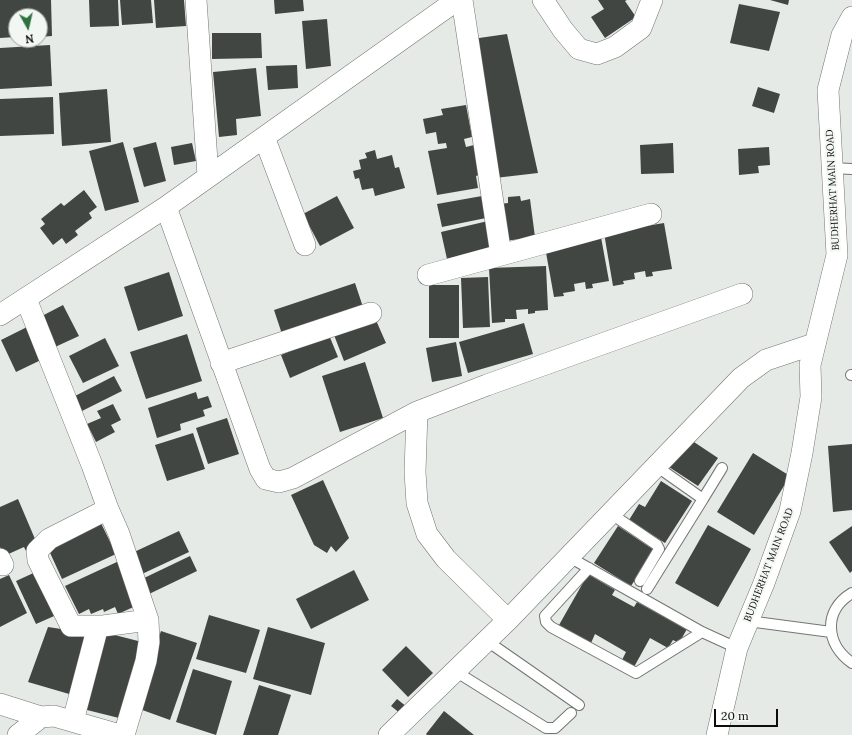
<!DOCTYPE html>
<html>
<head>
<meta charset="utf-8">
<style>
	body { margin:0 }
	#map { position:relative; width:852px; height:735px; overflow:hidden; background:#e5eae6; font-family:Lora,serif }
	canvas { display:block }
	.north { position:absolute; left:8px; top:8px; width:40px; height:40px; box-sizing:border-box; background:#f3f7f3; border:1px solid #969996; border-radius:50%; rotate:172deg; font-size:11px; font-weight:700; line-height:16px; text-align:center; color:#0b0c0b }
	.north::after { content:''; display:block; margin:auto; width:14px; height:18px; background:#2d713c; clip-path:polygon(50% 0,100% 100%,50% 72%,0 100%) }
	.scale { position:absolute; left:714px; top:709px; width:64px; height:18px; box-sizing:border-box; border:2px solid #0b0c0b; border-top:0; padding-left:5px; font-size:12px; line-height:14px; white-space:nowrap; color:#0b0c0b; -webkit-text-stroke:3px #f3f7f3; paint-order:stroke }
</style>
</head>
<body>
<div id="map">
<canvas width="852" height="735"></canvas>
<div class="north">N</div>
<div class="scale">20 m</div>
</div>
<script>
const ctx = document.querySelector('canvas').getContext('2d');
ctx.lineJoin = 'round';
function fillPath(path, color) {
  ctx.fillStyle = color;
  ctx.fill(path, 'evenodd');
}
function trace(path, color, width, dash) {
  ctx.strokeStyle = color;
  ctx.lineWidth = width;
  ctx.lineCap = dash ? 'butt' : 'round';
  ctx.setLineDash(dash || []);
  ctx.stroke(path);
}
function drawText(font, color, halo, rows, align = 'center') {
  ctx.font = font + ' Lora,serif';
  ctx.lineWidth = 4;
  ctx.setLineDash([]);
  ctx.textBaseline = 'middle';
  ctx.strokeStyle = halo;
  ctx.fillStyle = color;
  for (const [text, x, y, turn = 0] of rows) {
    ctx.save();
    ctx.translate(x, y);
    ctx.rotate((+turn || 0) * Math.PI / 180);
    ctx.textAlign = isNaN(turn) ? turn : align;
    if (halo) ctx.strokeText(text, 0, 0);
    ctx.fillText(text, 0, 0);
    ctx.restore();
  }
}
fillPath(new Path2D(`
	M 0,0 L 51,0 L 52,36 L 40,37 L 40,16 L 16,16 L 16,37 L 0,38 Z
	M 89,0 L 118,0 L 119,26 L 90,27 Z
	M 120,0 L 151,0 L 153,23 L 122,25 Z
	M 154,0 L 184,0 L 186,26 L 156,28 Z
	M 274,0 L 303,0 L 304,11 L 275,14 Z
	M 598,0 L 627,0 L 625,1 L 636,17 L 605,38 L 591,17 L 604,9 Z
	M 770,0 L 789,0 L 788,5 Z
	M 739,4 L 780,12 L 769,51 L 730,43 Z
	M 327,19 L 331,66 L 306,69 L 302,21 Z
	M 212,33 L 261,33 L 262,58 L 212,59 Z
	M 507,34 L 538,173 L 495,178 L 472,39 Z
	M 50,45 L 52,86 L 0,89 L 0,48 Z
	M 297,65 L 298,88 L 268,90 L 266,66 Z
	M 256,68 L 261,116 L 236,119 L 237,135 L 219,137 L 213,72 Z
	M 758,87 L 780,94 L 774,113 L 752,106 Z
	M 107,89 L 111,142 L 62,146 L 59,93 Z
	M 53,97 L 54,134 L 0,136 L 0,99 Z
	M 466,105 L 472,137 L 464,139 L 466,147 L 474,145 L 479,175 L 476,176 L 478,188 L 437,195 L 428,151 L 447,148 L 446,143 L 438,144 L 436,132 L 426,134 L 423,119 L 443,115 L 441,109 Z
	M 123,142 L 139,202 L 105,211 L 89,151 Z
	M 156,142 L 166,181 L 144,187 L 133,148 Z
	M 192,143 L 196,161 L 174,165 L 171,147 Z
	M 673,143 L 674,173 L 641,174 L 640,145 Z
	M 769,147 L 770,165 L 758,166 L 759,173 L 739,175 L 738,149 Z
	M 375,150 L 377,159 L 392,155 L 395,168 L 399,167 L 405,188 L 375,196 L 373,188 L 362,190 L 359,178 L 355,179 L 353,171 L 361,169 L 359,160 L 367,158 L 365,153 Z
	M 84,190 L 97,207 L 89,213 L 92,218 L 75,231 L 78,235 L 66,244 L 62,238 L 53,245 L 40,228 L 45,224 L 41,219 L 61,203 L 64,206 Z
	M 337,196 L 354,228 L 320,246 L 303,214 Z
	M 482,196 L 486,218 L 442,227 L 437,204 Z
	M 520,196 L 521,201 L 530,199 L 535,237 L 505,241 L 500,204 L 508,203 L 508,197 Z
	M 488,221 L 495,248 L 447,259 L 441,232 Z
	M 664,223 L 672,269 L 652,272 L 653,276 L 646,277 L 645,271 L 634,273 L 635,279 L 623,281 L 624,284 L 613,286 L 604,233 Z
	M 601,237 L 609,281 L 592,284 L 593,288 L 586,289 L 585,282 L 574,284 L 575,291 L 563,293 L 564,296 L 554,297 L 545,247 Z
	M 546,266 L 548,310 L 535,311 L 535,313 L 528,314 L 528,309 L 516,310 L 517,319 L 505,319 L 505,322 L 492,323 L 489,268 Z
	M 169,272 L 183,316 L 138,331 L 124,287 Z
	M 488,277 L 490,327 L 463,328 L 461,278 Z
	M 355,283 L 364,310 L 283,337 L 274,310 Z
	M 429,285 L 459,285 L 459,338 L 429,338 Z
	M 63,305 L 79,336 L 55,347 L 40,317 Z
	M 375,318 L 386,343 L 344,361 L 334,335 Z
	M 524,323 L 533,354 L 468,373 L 459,342 Z
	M 27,327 L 43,359 L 16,372 L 1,340 Z
	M 187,334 L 202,381 L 146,399 L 130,352 Z
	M 329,335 L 338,357 L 290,378 L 281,355 Z
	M 105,338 L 119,366 L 83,383 L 69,356 Z
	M 456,342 L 462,376 L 432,382 L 426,348 Z
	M 365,362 L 383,418 L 340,432 L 322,376 Z
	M 114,376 L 122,391 L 82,411 L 75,396 Z
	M 196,392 L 198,399 L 208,396 L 212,407 L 203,410 L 205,416 L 180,424 L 181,430 L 157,438 L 148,408 Z
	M 113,404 L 121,420 L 111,425 L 115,432 L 96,442 L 87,424 L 101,418 L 97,411 Z
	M 227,418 L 239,454 L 208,464 L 196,428 Z
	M 193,433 L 205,469 L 167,481 L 155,445 Z
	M 688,438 L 718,458 L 698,486 L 669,467 Z
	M 852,444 L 852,510 L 833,512 L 828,446 Z
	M 753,453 L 790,476 L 754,535 L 717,512 Z
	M 323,480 L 349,538 L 336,552 L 331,546 L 327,553 L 314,545 L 291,495 Z
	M 661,481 L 692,501 L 665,543 L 629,520 L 639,504 L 645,507 Z
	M 18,499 L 38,546 L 26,551 L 24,547 L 4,556 L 0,547 L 0,507 Z
	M 99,519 L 116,554 L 62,579 L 46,544 Z
	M 708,525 L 751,549 L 718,607 L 675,583 Z
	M 618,526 L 654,550 L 631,586 L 594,563 Z
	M 852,526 L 852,571 L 850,573 L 829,542 Z
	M 179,531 L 189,552 L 142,574 L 132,553 Z
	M 190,556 L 197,571 L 149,594 L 142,579 Z
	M 119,561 L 140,604 L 118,614 L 115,607 L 104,612 L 103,609 L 91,614 L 89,609 L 79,614 L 65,586 Z
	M 40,570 L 61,613 L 36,624 L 16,581 Z
	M 354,570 L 369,600 L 311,629 L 296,599 Z
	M 588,574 L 615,590 L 612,595 L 634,607 L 637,602 L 687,629 L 679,643 L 673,640 L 668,648 L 650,638 L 634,667 L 622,660 L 626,652 L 595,634 L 591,643 L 559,625 Z
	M 9,575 L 27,613 L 0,627 L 0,579 Z
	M 209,615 L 260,630 L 246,673 L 196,659 Z
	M 48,627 L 94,634 L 76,696 L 28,682 Z
	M 268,627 L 325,643 L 311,695 L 253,679 Z
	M 161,631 L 197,643 L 170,720 L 134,707 Z
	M 103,632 L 142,642 L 123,719 L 83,709 Z
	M 406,646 L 433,673 L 408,697 L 382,670 Z
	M 193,669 L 232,681 L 216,735 L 176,722 Z
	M 259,685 L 291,695 L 278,735 L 243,735 Z
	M 397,699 L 407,707 L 401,714 L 391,706 Z
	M 444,711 L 474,735 L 427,735 L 426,734 Z`), '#424642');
const lane = new Path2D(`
	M 832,168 L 852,169
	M 851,375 L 852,375
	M 703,499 L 722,468
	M 610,513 L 657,545 L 659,549 L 640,581
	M 569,557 L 702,632 L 737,648
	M 589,568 L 545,616 L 546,622 L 551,627 L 636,673 L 702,632
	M 647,589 L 703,499 L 656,466
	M 852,593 C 822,611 826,645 852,663
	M 748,621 L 831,632
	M 487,641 L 579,705
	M 455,671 L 546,728 L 555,728 L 571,713`);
const street = new Path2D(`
	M 196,0 L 208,176
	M 462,0 L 501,255 L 651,214
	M 543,0 L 563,30 L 579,49 L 597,54 L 615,47 L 641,28 L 652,0
	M 264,137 L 305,245
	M 166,207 L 260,469 L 266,479 L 279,482 L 293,478 L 417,412 L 487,385 L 742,294
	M 428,275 L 501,255
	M 26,299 L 92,465 L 108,509 L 119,534 L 148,620 L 149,642 L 146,661 L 124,735
	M 0,315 L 166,207 L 457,0
	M 221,363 L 371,313
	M 417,412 L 415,472 L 417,503 L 427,534 L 446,559 L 508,620
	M 108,509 L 49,539 L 37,551 L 38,560 L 71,626 L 103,626 L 148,620
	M 0,559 L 3,565
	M 0,704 L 41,717
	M 73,721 L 98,626
	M 18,735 L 41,717 L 54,716 L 120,735
	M 389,735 L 508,620 L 741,378 L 766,360 L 814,344
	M 717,735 L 737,648 L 764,583 L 790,511 L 802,453 L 811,397 L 810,365 L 837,255 L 828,90 L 842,35 L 852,17`);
trace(lane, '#727672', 12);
trace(street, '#727672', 22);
trace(lane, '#fff', 10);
trace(street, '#fff', 21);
drawText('10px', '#0b0c0b', '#f3f7f3', [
	["BUDHERHAT MAIN ROAD",833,190,-93],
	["BUDHERHAT MAIN ROAD",769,565,-69]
]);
</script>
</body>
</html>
